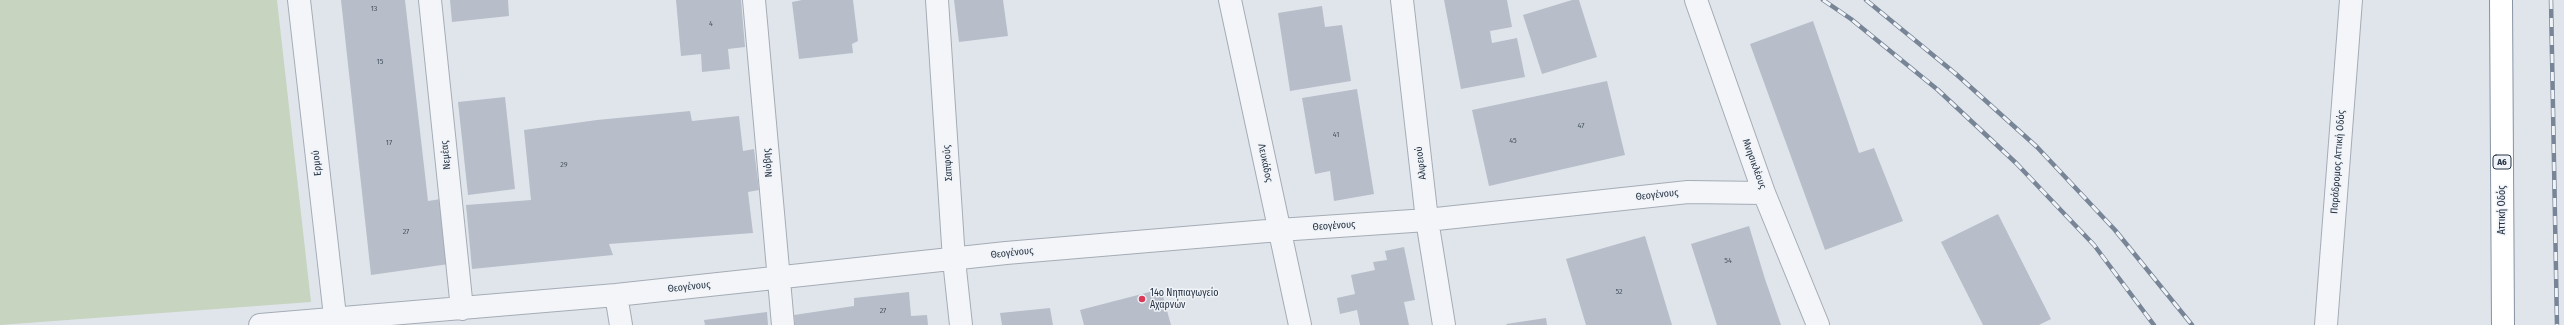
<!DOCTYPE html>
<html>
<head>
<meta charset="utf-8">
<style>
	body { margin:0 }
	canvas { display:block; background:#e0e5eb }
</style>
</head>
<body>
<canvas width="2564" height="325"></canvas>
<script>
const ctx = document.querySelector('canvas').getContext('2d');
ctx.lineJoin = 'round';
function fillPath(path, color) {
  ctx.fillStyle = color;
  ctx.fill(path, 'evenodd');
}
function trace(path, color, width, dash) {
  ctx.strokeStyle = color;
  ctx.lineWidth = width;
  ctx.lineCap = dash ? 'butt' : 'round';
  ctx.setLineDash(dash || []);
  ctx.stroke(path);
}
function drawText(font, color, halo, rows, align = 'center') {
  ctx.font = font + ' "Fira Sans Condensed",sans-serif';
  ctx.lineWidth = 3;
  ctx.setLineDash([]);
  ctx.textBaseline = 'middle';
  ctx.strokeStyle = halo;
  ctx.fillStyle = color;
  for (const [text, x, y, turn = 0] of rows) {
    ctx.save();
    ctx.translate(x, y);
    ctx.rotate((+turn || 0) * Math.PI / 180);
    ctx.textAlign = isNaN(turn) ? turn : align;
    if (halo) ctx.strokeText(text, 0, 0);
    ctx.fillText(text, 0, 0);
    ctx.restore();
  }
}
fillPath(new Path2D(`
	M 0,0 L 277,0 L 311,302 L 0,325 Z`), '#c7d5c0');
fillPath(new Path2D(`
	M 341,0 L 405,0 L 428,201 L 441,199 L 449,264 L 371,275 Z
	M 450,0 L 508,0 L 509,16 L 452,22 Z
	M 676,0 L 741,0 L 745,47 L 728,49 L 730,69 L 702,72 L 701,54 L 681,56 Z
	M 802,0 L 853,0 L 858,41 L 852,44 L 853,53 L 799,59 L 792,2 Z
	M 954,0 L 1003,0 L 1008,36 L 959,42 Z
	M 1444,0 L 1507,0 L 1512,27 L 1490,31 L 1492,43 L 1517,38 L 1525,77 L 1461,89 Z
	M 1572,0 L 1579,0 L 1597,57 L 1542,74 L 1523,15 Z
	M 1322,6 L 1325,27 L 1342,25 L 1351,81 L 1290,91 L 1278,13 Z
	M 1813,21 L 1859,153 L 1874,148 L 1903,221 L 1825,250 L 1750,44 Z
	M 1607,81 L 1625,155 L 1489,186 L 1472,110 Z
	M 1357,89 L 1374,194 L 1334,201 L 1330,171 L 1315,174 L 1302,98 Z
	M 505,97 L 515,189 L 468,195 L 458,102 Z
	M 690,111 L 692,121 L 739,116 L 743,151 L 754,149 L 759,190 L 748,192 L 753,233 L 609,244 L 613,255 L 472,269 L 466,205 L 531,200 L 524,130 L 597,120 Z
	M 1998,214 L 2051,319 L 2039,325 L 1983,325 L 1941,242 Z
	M 1749,226 L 1765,279 L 1781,325 L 1717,325 L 1691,244 Z
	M 1645,236 L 1672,325 L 1586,325 L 1566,259 Z
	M 1404,247 L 1415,300 L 1404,302 L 1409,325 L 1360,325 L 1357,310 L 1340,314 L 1337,298 L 1355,294 L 1351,275 L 1375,270 L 1373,262 L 1387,260 L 1385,251 Z
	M 1161,289 L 1171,325 L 1084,325 L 1080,310 Z
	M 909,292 L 911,316 L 927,315 L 928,325 L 795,325 L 794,315 L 854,306 L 854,298 Z
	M 1050,308 L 1053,325 L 1002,325 L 1000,313 Z
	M 767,312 L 768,325 L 705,325 L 704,320 Z
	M 1546,318 L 1547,325 L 1507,325 L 1506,324 Z`), '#b7bec9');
const minor = new Path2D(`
	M 299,0 L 336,325
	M 430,0 L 462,309
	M 754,0 L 783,325
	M 937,0 L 954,260 L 961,325
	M 1230,0 L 1300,325
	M 1402,0 L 1427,220 L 1444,325
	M 1696,0 L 1764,193 L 1818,325
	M 616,295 L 621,325
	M 260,325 L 616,295 L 1006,253 L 1279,230 L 1427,220 L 1688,192 L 1764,193
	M 2326,325 L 2351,0`);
const highway = new Path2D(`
	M 2501,0 L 2503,325`);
trace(minor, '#a5acb6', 24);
trace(highway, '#8693a3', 24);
trace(minor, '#f3f5f8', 22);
trace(highway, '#fff', 22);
const rail = new Path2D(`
	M 1823,0 L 1851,19 L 1938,90 L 2016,163 L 2094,245 L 2154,325
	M 1866,0 L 1956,74 L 2037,147 L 2115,230 L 2192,325
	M 2551,0 L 2557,325`);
trace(rail, '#788596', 4.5);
trace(rail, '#f0f4f8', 3, [9]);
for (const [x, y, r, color] of [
	[1142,299,4,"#dc3959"]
]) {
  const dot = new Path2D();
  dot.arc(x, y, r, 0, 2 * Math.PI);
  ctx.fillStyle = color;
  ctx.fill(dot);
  trace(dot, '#f0f4f8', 1.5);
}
drawText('8px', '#4b5665', null, [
	["13",374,9],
	["4",711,24],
	["15",380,62],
	["47",1581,126],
	["41",1336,135],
	["45",1513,141],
	["17",389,143],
	["29",564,165],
	["27",406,232],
	["54",1728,261],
	["52",1619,292],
	["27",883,311]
]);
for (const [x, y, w] of [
	[2502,162,18]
]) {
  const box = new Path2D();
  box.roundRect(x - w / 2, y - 7, w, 14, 3);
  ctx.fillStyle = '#f0f4f8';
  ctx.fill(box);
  trace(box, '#273344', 1);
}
drawText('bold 9px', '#273344', null, [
	["Α6",2502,162]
]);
drawText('10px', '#273344', '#f0f4f8', [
	["Νεμέας",446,155,-96],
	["Παράδρομος Αττική Οδός",2338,162,-86],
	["Ερμού",317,163,-96],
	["Νιόβης",768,163,-95],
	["Σαπφούς",948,163,-94],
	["Λευκάδος",1265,163,78],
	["Αλφειού",1421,163,-97],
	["Μνησικλέους",1754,164,70],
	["Θεογένους",1657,195,-6],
	["Αττική Οδός",2502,210,-90],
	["Θεογένους",1334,226,-4],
	["Θεογένους",1012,253,-6],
	["Θεογένους",689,287,-6]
]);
drawText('10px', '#273344', '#f0f4f8', [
	["14ο Νηπιαγωγείο",1150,293],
	["Αχαρνών",1150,305]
], 'left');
</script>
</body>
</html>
